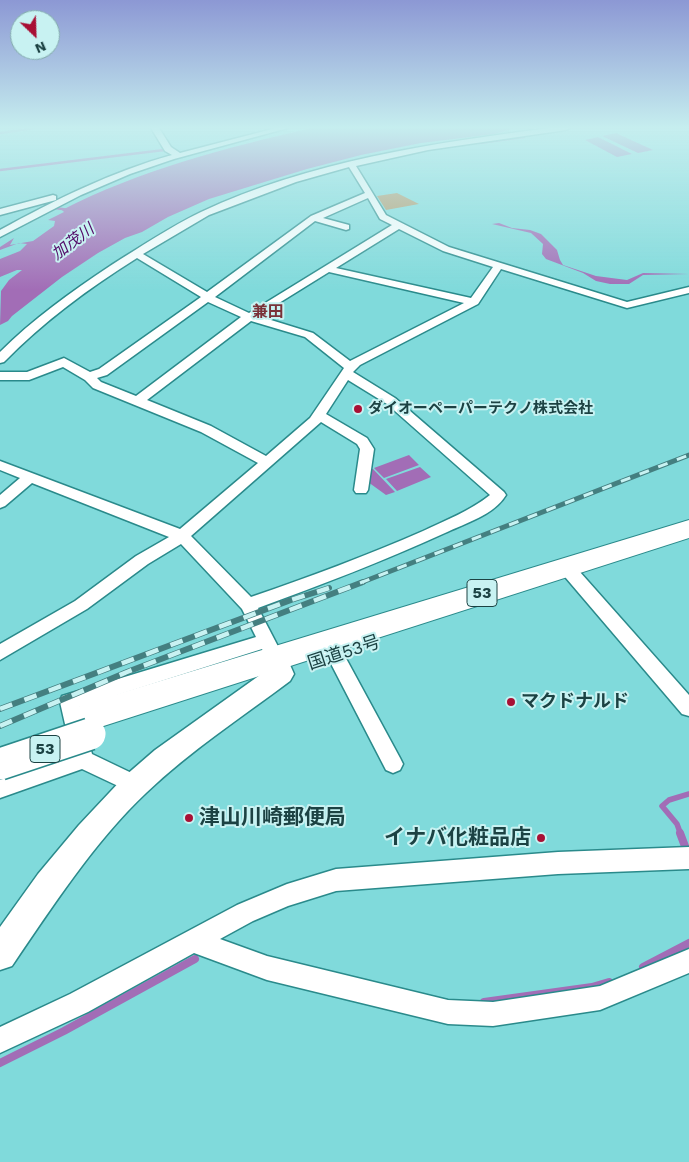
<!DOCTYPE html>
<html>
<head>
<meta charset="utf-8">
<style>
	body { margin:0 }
	#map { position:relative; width:689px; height:1162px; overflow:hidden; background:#80dadb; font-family:"Work Sans",sans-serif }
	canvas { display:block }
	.north { position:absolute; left:10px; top:10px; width:50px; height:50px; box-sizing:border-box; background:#c8f2f2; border:1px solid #83acac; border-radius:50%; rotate:156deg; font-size:14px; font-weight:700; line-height:20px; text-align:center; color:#1c4243 }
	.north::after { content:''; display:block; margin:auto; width:18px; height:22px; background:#a81035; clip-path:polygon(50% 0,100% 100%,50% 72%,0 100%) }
</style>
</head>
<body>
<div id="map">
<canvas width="689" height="1162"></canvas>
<div class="north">N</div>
</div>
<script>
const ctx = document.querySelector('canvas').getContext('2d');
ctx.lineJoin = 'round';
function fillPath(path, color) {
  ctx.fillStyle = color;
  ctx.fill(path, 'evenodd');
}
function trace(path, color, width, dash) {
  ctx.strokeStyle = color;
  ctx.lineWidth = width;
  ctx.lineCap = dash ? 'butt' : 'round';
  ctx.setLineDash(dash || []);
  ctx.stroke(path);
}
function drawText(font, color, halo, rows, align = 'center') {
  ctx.font = font + ' "Work Sans","Noto Sans JP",sans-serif';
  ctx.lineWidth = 4;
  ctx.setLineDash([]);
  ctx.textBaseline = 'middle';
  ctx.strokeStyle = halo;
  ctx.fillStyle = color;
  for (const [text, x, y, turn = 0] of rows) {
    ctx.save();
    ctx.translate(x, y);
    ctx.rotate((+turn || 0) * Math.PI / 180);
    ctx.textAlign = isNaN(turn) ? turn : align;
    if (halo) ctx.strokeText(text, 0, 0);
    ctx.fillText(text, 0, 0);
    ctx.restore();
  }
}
fillPath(new Path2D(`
	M 397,193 L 419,204 L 386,210 L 377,196 Z`), '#b59464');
fillPath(new Path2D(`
	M 311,128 L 515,128 L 495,134 L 421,143 L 361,155 L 307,169 L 209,199 L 168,217 L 142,232 L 125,238 L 98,253 L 62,277 L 12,316 L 8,321 L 0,325 L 1,291 L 9,280 L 22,270 L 17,270 L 0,277 L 0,259 L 20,251 L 27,244 L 19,243 L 0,250 L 0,247 L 14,238 L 10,245 L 33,241 L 54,226 L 55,221 L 48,220 L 64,212 L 62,210 C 140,170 225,148 311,128 Z
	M 616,133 L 653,150 L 638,153 L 602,136 Z
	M 598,137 L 632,154 L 617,157 L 585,140 Z
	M 499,223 L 512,228 L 530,230 L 541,234 L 557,250 L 560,260 L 563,265 L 596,276 L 627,280 L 643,273 L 689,274 L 643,275 L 629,284 L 610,284 L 596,281 L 583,273 L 546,259 L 542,254 L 543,244 L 531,233 L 492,224 Z
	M 409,455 L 419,465 L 384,478 L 374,468 Z
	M 420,467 L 431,477 L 397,491 L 386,479 Z
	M 371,469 L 373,469 L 395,492 L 386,495 L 368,482 Z`), '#a26db6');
trace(new Path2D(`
	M 0,133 L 35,128
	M 479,143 L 524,137
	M 0,170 L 164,150
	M 55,208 L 69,210`), '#a26db6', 2.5);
trace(new Path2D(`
	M 681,835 L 677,824 L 662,806 L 669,800 L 689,794`), '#a26db6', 5.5);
trace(new Path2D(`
	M 680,833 L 686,849
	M 643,967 L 689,943
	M 484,1002 L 592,987 L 609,982
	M 0,1063 L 64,1031 L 195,959`), '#a26db6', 8);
const street = new Path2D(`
	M 151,128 L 159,128 L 171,147 L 180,153 L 276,128 L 288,128 L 174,159 L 130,174 L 81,195 L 0,237 L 0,230 C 55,200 111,172 172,155 L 165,151 Z
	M 550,128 L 570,128 L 566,130 L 428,150 L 356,166 L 386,215 L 449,247 L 627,302 L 689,287 L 689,293 L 627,308 L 501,269 L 478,304 L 360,365 L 353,372 L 395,398 L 504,492 L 506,495 C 494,515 466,523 445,533 C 384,561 321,585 258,608 L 284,658 L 281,663 L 275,665 L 269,663 L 262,649 L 79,707 L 92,754 L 142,778 L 145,785 L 142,792 L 135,794 L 82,769 L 0,798 L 0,780 L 72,755 L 60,702 L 62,696 L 256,637 L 242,609 L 181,544 L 148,564 L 87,609 L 0,660 L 0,644 L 75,601 L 136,556 L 169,537 L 32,483 L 5,506 L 0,508 L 0,495 L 20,478 L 0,470 L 0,461 L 180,529 L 258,463 L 201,432 L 93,388 L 85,380 L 63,367 L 29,380 L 0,380 L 0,372 L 27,372 L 64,358 L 90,372 L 99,369 L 201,297 L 137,258 C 89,288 44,321 4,362 L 0,363 L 0,352 C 33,319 71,292 110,266 C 140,247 170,227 201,212 C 310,161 432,143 550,128 ZM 349,167 L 365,193 L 311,216 L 207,292 L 143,254 L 209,215 L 296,182 ZM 368,198 L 380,219 L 392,225 L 249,313 L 215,297 L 315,221 L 346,230 L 349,229 L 349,225 L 323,218 ZM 399,229 L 443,251 L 493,267 L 471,298 L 336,268 ZM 329,272 L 464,303 L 350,361 L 313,333 L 258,316 ZM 208,302 L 241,317 L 136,396 L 101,382 L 97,378 L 107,375 ZM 251,321 L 305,337 L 344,368 L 310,418 L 266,456 L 211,426 L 147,400 ZM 348,380 L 387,404 L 490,495 C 470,511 446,520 423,531 C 366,556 309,577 251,597 L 191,536 L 321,422 L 357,444 L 360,449 L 354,490 L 356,493 L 366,493 L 368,490 L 374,449 L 367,438 L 326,414 Z
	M 53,195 L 56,196 L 56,200 L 0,215 L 0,209 Z
	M 566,561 L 572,563 L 689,695 L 689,716 L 682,714 L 560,571 L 558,567 L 560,563 Z
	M 336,649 L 342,651 L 400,758 L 403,764 L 400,770 L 393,773 L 386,770 L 327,656 L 330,651 Z
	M 689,847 L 689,869 L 558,874 L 336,891 L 288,906 L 253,921 L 220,939 L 267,956 L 448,1000 L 493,1002 L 600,986 L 689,949 L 689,973 L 600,1010 L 493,1026 L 448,1024 L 267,980 L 194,953 L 88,1012 L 0,1053 L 0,1027 L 70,994 L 237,905 L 287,884 L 336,869 L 558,852 Z`);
const secondary = new Path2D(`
	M 275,648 L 284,651 L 294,674 L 290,681 C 242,717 190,751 146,793 C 95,841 52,907 12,966 L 0,970 L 0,927 L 38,874 L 79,825 L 125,776 L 155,750 L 267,670 L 263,658 L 266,651 Z`);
const highway = new Path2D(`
	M 689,520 L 689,538 L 88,731 L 77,727 L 72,717 L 77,707 L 88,703 Z`);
trace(street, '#2a8a8b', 3);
trace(secondary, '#2a8a8b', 3);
trace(highway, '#2a8a8b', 2);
fillPath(street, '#fff');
fillPath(secondary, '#fff');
fillPath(highway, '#fff');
const railFar1 = new Path2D(`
	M 360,583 L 689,455`);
const rail = new Path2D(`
	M 0,709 L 291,600 L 329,588
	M 0,726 L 127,672 L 363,582`);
trace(railFar1, '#447f80', 5);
trace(rail, '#447f80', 6);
trace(railFar1, '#c8f2f2', 3, [10]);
trace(rail, '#c8f2f2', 4.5, [13]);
const highwayBridge = new Path2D(`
	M 0,764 L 90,734`);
trace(highwayBridge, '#2a8a8b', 34, []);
trace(highwayBridge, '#fff', 31);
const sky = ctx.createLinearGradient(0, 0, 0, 290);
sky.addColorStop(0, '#8c98d4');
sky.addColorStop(0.44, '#c6eeef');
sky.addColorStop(1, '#c6eeef00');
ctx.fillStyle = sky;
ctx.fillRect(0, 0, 689, 290);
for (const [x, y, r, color] of [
	[358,409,5,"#a81035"],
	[511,702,5,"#a81035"],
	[189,818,5,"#a81035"],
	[541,838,5,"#a81035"]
]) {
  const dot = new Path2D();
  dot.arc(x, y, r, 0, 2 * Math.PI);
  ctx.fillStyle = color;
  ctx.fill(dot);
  trace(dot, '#c8f2f2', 2);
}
drawText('bold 15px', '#1c4243', '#c8f2f2', [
	["ダイオーペーパーテクノ株式会社",368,409]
], 'left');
drawText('italic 16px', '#520a67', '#c8f2f2', [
	["加茂川",73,242,-37]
]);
drawText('bold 16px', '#7a3239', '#c8f2f2', [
	["兼田",268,312]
]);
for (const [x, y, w] of [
	[482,593,30],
	[45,749,30]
]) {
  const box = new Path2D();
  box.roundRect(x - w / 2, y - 13.5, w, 27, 4);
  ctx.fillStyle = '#c8f2f2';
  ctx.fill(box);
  trace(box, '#1c4243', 1);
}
drawText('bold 16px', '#1c4243', null, [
	["53",482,593],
	["53",45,749]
]);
drawText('18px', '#1c4243', '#c8f2f2', [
	["国道53号",344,653,-18]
]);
drawText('bold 18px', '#1c4243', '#c8f2f2', [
	["マクドナルド",521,702]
], 'left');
drawText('bold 21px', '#1c4243', '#c8f2f2', [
	["津山川崎郵便局",199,818],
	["イナバ化粧品店",531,838,"right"]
], 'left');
</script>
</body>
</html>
